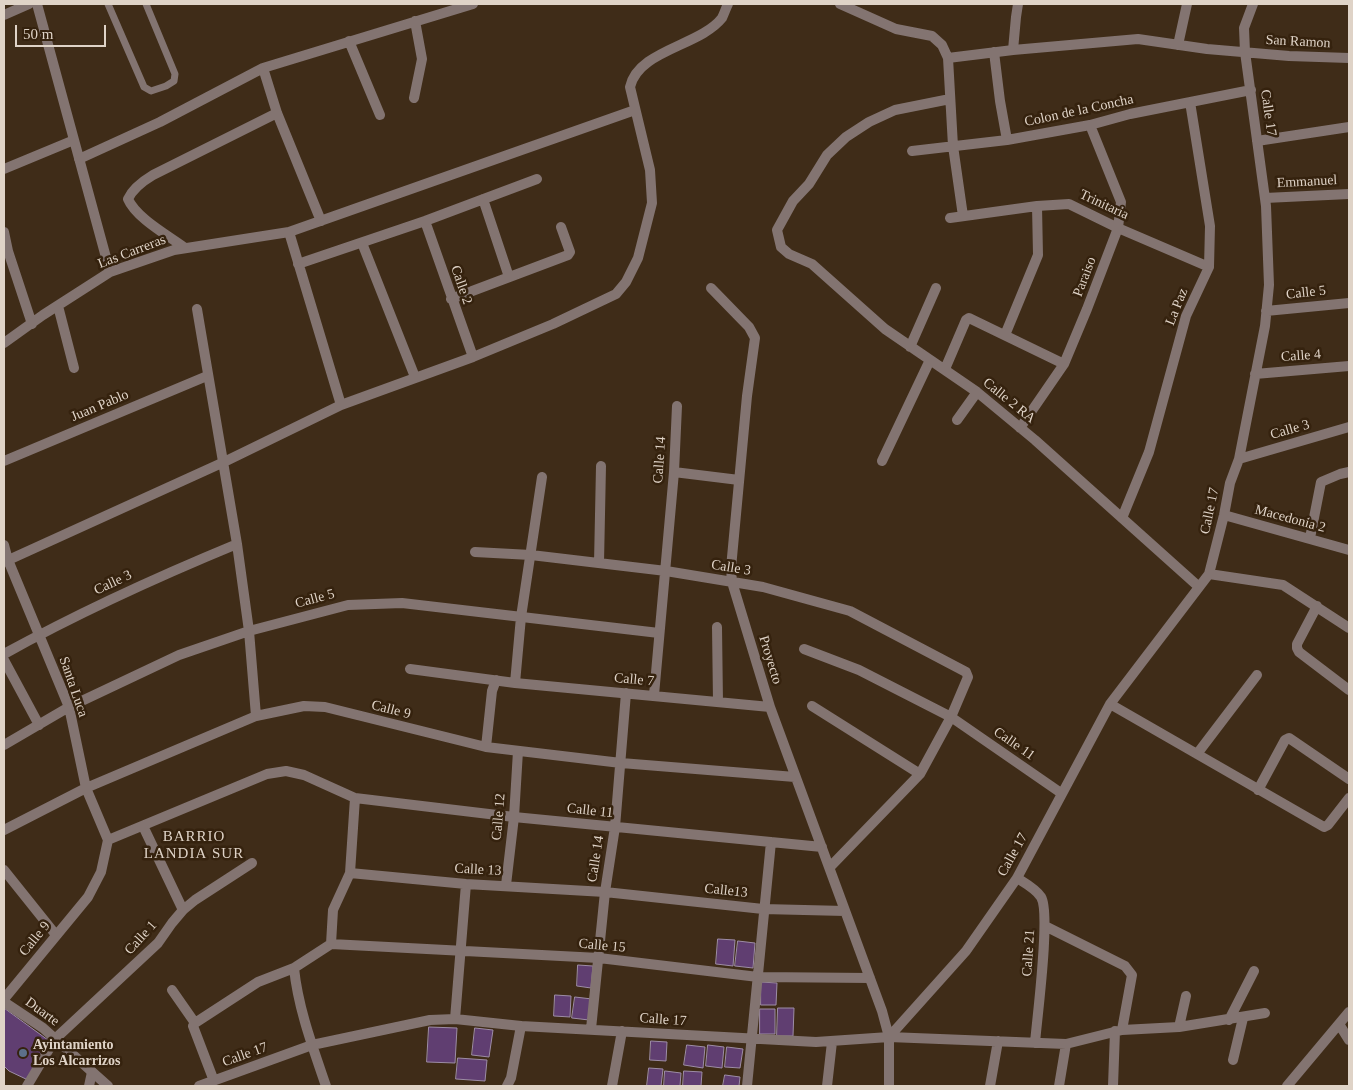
<!DOCTYPE html>
<html>
<head>
<meta charset="utf-8">
<style>
	body { margin:0 }
	#map { position:relative; width:1353px; height:1090px; overflow:hidden; background:#3f2c18; font-family:Georgia,serif }
	canvas { display:block }
	.frame { position:absolute; inset:0; border:5px solid #dfd3c7; pointer-events:none }
	.scale { position:absolute; left:15px; top:25px; width:91px; height:22px; box-sizing:border-box; border:2px solid #dfd3c7; border-top:0; padding-left:6px; font-size:15px; line-height:18px; white-space:nowrap; color:#dfd3c7; -webkit-text-stroke:4px #35220e; paint-order:stroke }
</style>
</head>
<body>
<div id="map">
<canvas width="1353" height="1090"></canvas>
<div class="frame"></div>
<div class="scale">50 m</div>
</div>
<script>
const ctx = document.querySelector('canvas').getContext('2d');
ctx.lineJoin = 'round';
function fillPath(path, color) {
  ctx.fillStyle = color;
  ctx.fill(path, 'evenodd');
}
function trace(path, color, width, dash) {
  ctx.strokeStyle = color;
  ctx.lineWidth = width;
  ctx.lineCap = dash ? 'butt' : 'round';
  ctx.setLineDash(dash || []);
  ctx.stroke(path);
}
function drawText(font, color, halo, rows, align = 'center') {
  ctx.font = font + ' Georgia,serif';
  ctx.lineWidth = 5;
  ctx.setLineDash([]);
  ctx.textBaseline = 'middle';
  ctx.strokeStyle = halo;
  ctx.fillStyle = color;
  for (const [text, x, y, turn = 0] of rows) {
    ctx.save();
    ctx.translate(x, y);
    ctx.rotate((+turn || 0) * Math.PI / 180);
    ctx.textAlign = isNaN(turn) ? turn : align;
    if (halo) ctx.strokeText(text, 0, 0);
    ctx.fillText(text, 0, 0);
    ctx.restore();
  }
}
const building = new Path2D(`
	M 718,939 L 735,940 L 733,966 L 716,964 Z
	M 738,941 L 755,943 L 753,968 L 735,966 Z
	M 578,965 L 593,966 L 591,988 L 577,986 Z
	M 761,982 L 777,983 L 776,1005 L 761,1005 Z
	M 555,995 L 571,996 L 570,1017 L 554,1016 Z
	M 575,997 L 592,999 L 589,1020 L 572,1018 Z
	M 4,1008 L 48,1040 L 28,1080 L 9,1071 L 4,1066 Z
	M 778,1008 L 794,1008 L 793,1036 L 777,1036 Z
	M 760,1009 L 775,1009 L 775,1034 L 760,1034 Z
	M 429,1027 L 457,1028 L 455,1063 L 427,1062 Z
	M 475,1028 L 493,1030 L 489,1057 L 472,1055 Z
	M 651,1041 L 667,1042 L 666,1061 L 650,1060 Z
	M 687,1045 L 705,1047 L 703,1068 L 684,1065 Z
	M 708,1045 L 724,1047 L 722,1068 L 706,1066 Z
	M 727,1047 L 743,1049 L 740,1068 L 725,1067 Z
	M 458,1058 L 487,1060 L 485,1081 L 456,1079 Z
	M 649,1068 L 663,1069 L 661,1086 L 647,1086 Z
	M 665,1071 L 681,1073 L 680,1086 L 664,1086 Z
	M 684,1071 L 702,1072 L 701,1086 L 683,1086 Z
	M 725,1075 L 740,1077 L 739,1086 L 723,1086 Z`);
fillPath(building, '#603e71');
trace(building, '#9d8da6', 1);
trace(new Path2D(`
	M 108,4 L 144,87 L 151,91 L 166,86 L 174,81 L 175,74 L 146,4`), '#837471', 7);
trace(new Path2D(`
	M 37,4 L 110,272
	M 840,4 L 896,29 L 932,36 L 942,45 L 948,58 L 953,146 L 963,216
	M 349,41 L 380,115
	M 1178,45 L 1187,4
	M 1013,50 L 1016,17 L 1018,4
	M 994,52 L 1000,101 L 1007,140
	M 948,58 L 1013,50 L 1138,39 L 1207,49 L 1289,56 L 1349,58
	M 263,68 L 277,113 L 321,221
	M 414,98 L 422,59 L 415,21
	M 950,99 L 895,110 L 869,122 L 846,137 L 827,155 L 809,184 L 793,201 L 777,230 L 781,247 L 789,254 L 812,264 L 885,329 L 977,392 L 1035,440 L 1199,587
	M 1257,141 L 1349,127
	M 912,151 L 1007,140 L 1090,125 L 1130,114 L 1251,90
	M 79,159 L 160,122 L 263,68 L 473,4
	M 4,169 L 74,140
	M 1265,198 L 1349,194
	M 483,199 L 509,277
	M 950,218 L 1037,206 L 1069,204 L 1118,228 L 1209,267
	M 425,221 L 473,357
	M 4,232 L 8,251 L 32,324
	M 289,232 L 341,405
	M 362,243 L 415,377
	M 185,248 C 169,236 136,218 128,199 C 133,188 143,181 153,175 L 277,113
	M 298,264 L 425,221 L 537,179
	M 711,288 L 749,327 L 755,338 L 747,396 L 731,568 L 732,582 L 770,707 L 882,1011 L 889,1037 L 889,1086
	M 451,299 L 568,255 L 570,252 L 561,227
	M 58,306 L 74,368
	M 197,309 L 237,544 L 249,631 L 256,716
	M 1266,311 L 1349,303
	M 1005,335 L 1038,255 L 1037,206
	M 4,343 L 43,315 L 110,272 L 174,250 L 289,232 L 635,110
	M 910,347 L 936,288
	M 945,369 L 966,320 L 969,318 L 1064,364
	M 1255,374 L 1349,366
	M 957,420 L 977,392
	M 1020,428 L 1064,364 L 1087,309 L 1118,228 L 1121,202 L 1090,125
	M 1239,459 L 1349,427
	M 4,461 L 207,376
	M 882,461 L 930,360
	M 674,472 L 739,480
	M 1224,515 L 1349,550
	M 1122,518 L 1149,452 L 1186,316 L 1209,267 L 1210,226 L 1190,102
	M 1310,538 L 1321,482 L 1340,474 L 1349,472
	M 4,545 L 8,560 L 69,707 L 86,788 L 108,840
	M 475,552 L 531,555 L 666,571 L 763,587 L 850,611 L 966,672 L 968,677 L 951,717 L 920,774 L 830,867
	M 4,562 L 224,462 L 341,405 L 473,357 L 553,324 L 616,294 L 626,282 L 638,258 L 652,203 L 650,170 L 630,87 C 638,50 700,46 722,18 C 724,14 726,8 728,4
	M 599,563 L 601,466
	M 1209,574 L 1283,585 L 1349,628
	M 1317,606 L 1297,644 L 1297,648 L 1299,652 L 1349,690
	M 717,627 L 718,702
	M 804,649 L 859,670 L 951,717 L 1061,793
	M 4,654 C 80,612 157,577 237,544
	M 4,660 L 39,725
	M 410,669 L 515,683 L 770,707
	M 515,683 L 521,617 L 542,477
	M 654,695 L 674,472 L 677,406
	M 1110,704 L 1324,827 L 1328,825 L 1349,798
	M 812,706 L 920,774
	M 4,745 L 69,707 L 179,655 L 249,631 L 348,605 L 402,603 L 659,633
	M 486,747 L 492,691 L 496,680
	M 1197,754 L 1257,675
	M 1258,790 L 1285,740 L 1289,738 L 1349,779
	M 143,826 L 183,910
	M 4,830 L 86,788 L 256,716 L 304,706 L 325,707 L 486,747 L 621,763 L 795,777
	M 108,840 L 267,774 L 286,771 L 304,775 L 355,798 L 514,817 L 822,847
	M 4,870 L 56,935
	M 350,873 L 466,884 L 605,892 L 763,909 L 845,911
	M 1017,878 C 1025,883 1036,889 1041,897 C 1051,913 1037,1018 1035,1043
	M 506,885 L 514,817 L 518,751
	M 1045,926 L 1125,966 L 1132,975 L 1122,1030
	M 331,944 L 599,958 L 758,977 L 870,978
	M 294,968 C 298,1008 313,1048 326,1086
	M 172,990 L 195,1023
	M 4,999 L 88,897 L 101,872 L 108,840
	M 455,1019 L 466,884
	M 1229,1020 L 1254,971
	M 1339,1024 L 1349,1040
	M 1179,1027 L 1186,996
	M 591,1029 L 605,892 L 615,827 L 626,693
	M 889,1037 L 966,951 L 1017,878 L 1110,704 L 1209,574 L 1224,515 L 1230,483 L 1239,459 L 1265,326 L 1269,285 L 1266,206 L 1245,52 L 1244,28 L 1253,4
	M 1233,1060 L 1243,1018
	M 214,1081 L 193,1026 L 195,1023 L 258,982 L 294,968 L 331,944 L 333,910 L 350,873 L 355,798
	M 27,1086 L 55,1039 L 158,943 L 172,923 L 183,910 L 195,900 L 252,863
	M 89,1086 L 92,1072
	M 199,1086 L 312,1045 L 430,1020 L 455,1019 L 521,1026 L 816,1042 L 889,1037 L 1066,1044 L 1122,1030 L 1179,1027 L 1265,1013
	M 507,1086 L 511,1078 L 521,1026
	M 612,1086 L 622,1031
	M 747,1086 L 771,842
	M 827,1086 L 832,1042
	M 990,1086 L 998,1041
	M 1059,1086 L 1066,1044
	M 1113,1086 L 1115,1031
	M 1287,1086 L 1349,1012`), '#837471', 10);
trace(new Path2D(`
	M 4,15 L 29,4
	M 4,1002 L 43,1028 L 108,1086`), '#837471', 10);
for (const [x, y, r, color] of [
	[23,1053,5,"#5c6f8a"]
]) {
  const dot = new Path2D();
  dot.arc(x, y, r, 0, 2 * Math.PI);
  ctx.fillStyle = color;
  ctx.fill(dot);
  trace(dot, '#35220e', 2);
}
drawText('14px', '#dfd3c7', '#35220e', [
	["San Ramon",1298,42,3],
	["Colon de la Concha",1079,111,-12],
	["Calle 17",1268,113,82],
	["Emmanuel",1307,182,-3],
	["Trinitaria",1104,205,25],
	["Las Carreras",132,252,-21],
	["Paraiso",1085,277,-69],
	["Calle 2",461,285,71],
	["Calle 5",1306,293,-6],
	["La Paz",1177,307,-68],
	["Calle 4",1301,356,-4],
	["Calle 2 RA",1009,401,39],
	["Juan Pablo",100,406,-23],
	["Calle 3",1290,430,-16],
	["Calle 14",660,460,-86],
	["Calle 17",1210,511,-78],
	["Macedonia 2",1290,519,15],
	["Calle 3",731,568,9],
	["Calle 3",113,583,-25],
	["Calle 5",315,599,-15],
	["Proyecto",770,660,73],
	["Calle 7",634,680,5],
	["Santa Luca",73,687,71],
	["Calle 9",391,710,14],
	["Calle 11",1014,744,35],
	["Calle 11",590,811,6],
	["Calle 12",499,817,-85],
	["Calle 17",1013,855,-61],
	["Calle 14",596,859,-81],
	["Calle 13",478,870,3],
	["Calle13",726,891,6],
	["Calle 1",141,938,-48],
	["Calle 9",35,939,-51],
	["Calle 15",602,946,5],
	["Calle 21",1029,953,-86],
	["Duarte",42,1012,36],
	["Calle 17",663,1020,4],
	["Calle 17",245,1055,-20]
]);
drawText('bold 14px', '#dfd3c7', '#35220e', [
	["Ayintamiento",33,1045],
	["Los Alcarrizos",33,1061]
], 'left');
ctx.letterSpacing = '1px';
drawText('15px', '#dfd3c7', '#35220e', [
	["BARRIO",194,837],
	["LANDIA SUR",194,854]
]);
ctx.letterSpacing = '0px';
</script>
</body>
</html>
